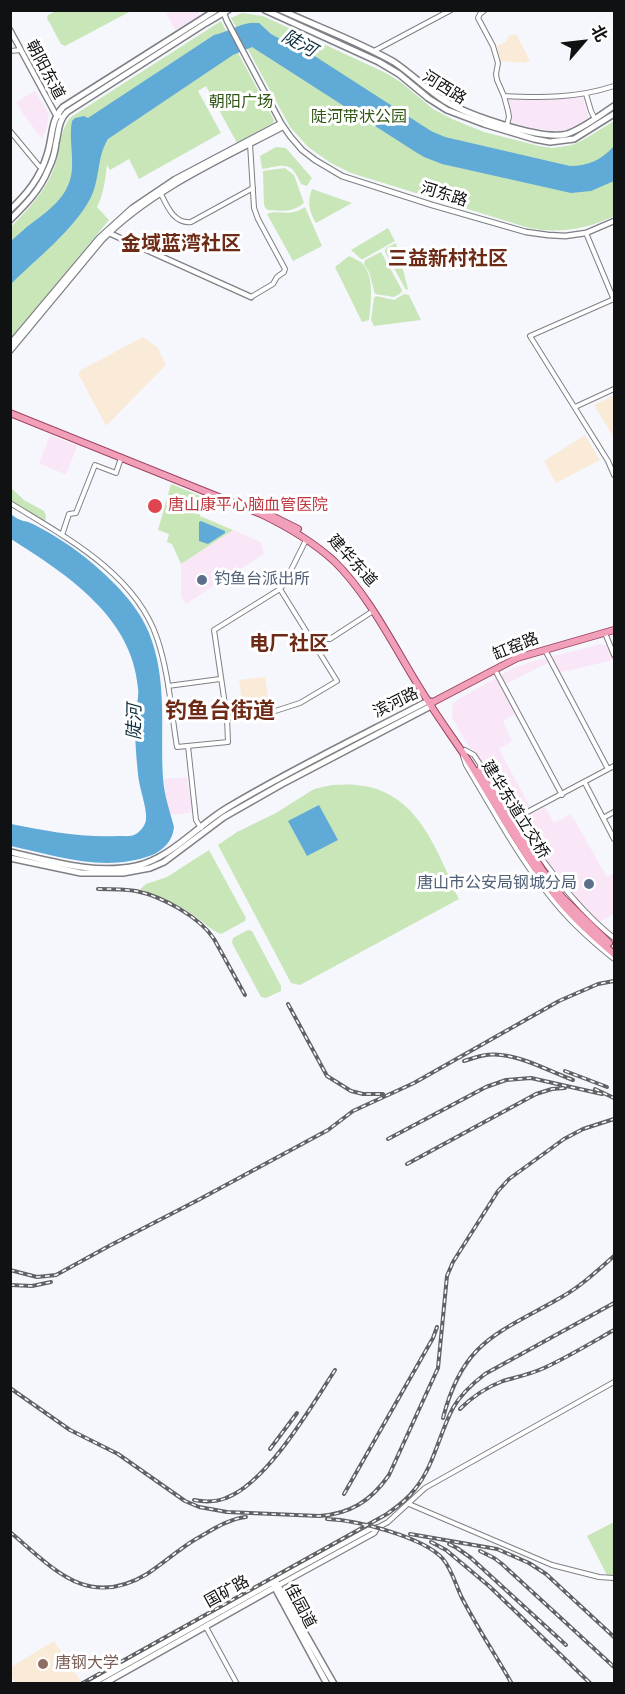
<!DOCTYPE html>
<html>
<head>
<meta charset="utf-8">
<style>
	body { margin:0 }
	#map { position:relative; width:625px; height:1694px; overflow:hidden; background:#f5f7fd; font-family:Arial,"Noto Sans SC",sans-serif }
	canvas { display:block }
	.frame { position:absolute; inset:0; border:12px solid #101112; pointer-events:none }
	.north { position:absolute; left:553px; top:12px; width:60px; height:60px; -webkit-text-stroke:4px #fff; paint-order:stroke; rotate:62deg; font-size:16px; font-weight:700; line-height:24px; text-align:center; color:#101112 }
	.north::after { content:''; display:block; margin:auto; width:21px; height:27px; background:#101112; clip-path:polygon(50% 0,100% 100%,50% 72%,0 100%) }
</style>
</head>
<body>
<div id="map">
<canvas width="625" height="1694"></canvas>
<div class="frame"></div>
<div class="north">北</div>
</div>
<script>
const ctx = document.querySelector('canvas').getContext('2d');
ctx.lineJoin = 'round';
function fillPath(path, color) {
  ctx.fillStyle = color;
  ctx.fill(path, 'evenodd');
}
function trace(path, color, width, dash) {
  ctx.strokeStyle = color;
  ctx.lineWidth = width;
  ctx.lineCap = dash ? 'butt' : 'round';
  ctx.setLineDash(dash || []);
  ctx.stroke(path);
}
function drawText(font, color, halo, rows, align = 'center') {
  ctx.font = font + ' Arial,"Noto Sans SC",sans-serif';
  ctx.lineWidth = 6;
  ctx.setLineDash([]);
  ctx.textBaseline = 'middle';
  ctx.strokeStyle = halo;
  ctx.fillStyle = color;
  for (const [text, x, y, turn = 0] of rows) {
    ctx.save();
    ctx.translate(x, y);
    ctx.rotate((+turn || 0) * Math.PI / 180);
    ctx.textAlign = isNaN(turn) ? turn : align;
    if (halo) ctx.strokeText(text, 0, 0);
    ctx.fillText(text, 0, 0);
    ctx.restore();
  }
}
fillPath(new Path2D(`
	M 165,11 L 197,11 L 200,16 L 175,30 Z
	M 35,91 L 49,114 L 47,127 L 42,139 L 24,115 L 16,102 Z
	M 583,96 L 588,118 L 573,127 L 560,131 L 535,129 L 509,121 L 502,98 L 553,99 Z
	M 50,435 L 77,446 L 66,475 L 39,463 Z
	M 233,530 L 261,542 L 264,554 L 186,604 L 181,596 L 181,564 Z
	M 602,644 L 608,646 L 614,660 L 558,673 L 551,661 L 502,686 L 516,714 L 503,721 L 512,741 L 499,749 L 531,809 L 516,816 L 476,755 L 472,752 L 452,718 L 453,704 L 457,700 L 513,668 L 534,661 Z
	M 187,777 L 192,812 L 173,815 L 169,810 L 163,779 Z
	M 545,807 L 554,823 L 571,814 L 607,877 L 614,873 L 614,914 L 599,922 L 573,896 L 552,870 L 518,820 Z`), '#f9e7f8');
fillPath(new Path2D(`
	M 516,34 L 530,60 L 525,63 L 500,61 L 497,46 L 507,41 L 508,36 Z
	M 143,337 L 158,348 L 166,365 L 106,426 L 79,375 L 79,371 Z
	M 614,395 L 614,438 L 594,405 Z
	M 585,435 L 600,460 L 556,483 L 544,461 Z
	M 265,677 L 270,711 L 244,715 L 239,680 Z
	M 54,1641 L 81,1681 L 76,1684 L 15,1683 L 11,1675 L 11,1667 Z`), '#faebd8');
fillPath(new Path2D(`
	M 56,11 L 131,11 L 65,46 L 61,44 L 47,18 L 48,15 Z
	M 242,13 L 263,16 L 386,73 L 402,83 L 433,109 L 452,119 L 484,132 L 539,146 L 553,148 L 572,145 L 583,140 L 614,121 L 614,216 C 587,229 559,234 529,228 L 351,173 L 331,163 L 308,147 L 290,127 L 231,18 Z
	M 221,21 L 274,120 L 273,123 L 237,143 L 206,86 L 198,91 L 221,133 L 139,179 L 129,159 L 110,170 L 107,165 C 105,179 104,194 97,207 L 109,220 L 11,338 L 11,227 C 29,208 46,191 55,166 C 61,150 59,130 71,117 Z
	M 276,147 L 286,148 L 312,178 L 307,186 L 301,184 C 291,160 284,165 262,169 L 260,156 Z
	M 285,168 L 294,175 L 304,203 C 291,213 284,211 268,210 L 266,209 L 264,205 L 263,173 L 263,171 Z
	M 312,189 L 352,203 L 316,223 C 309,213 307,200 312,189 Z
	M 305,207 L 322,246 L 293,261 L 267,214 C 281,209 287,218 305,207 Z
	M 388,228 L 395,241 L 363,259 L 361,259 L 351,250 Z
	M 396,243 L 408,289 L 406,290 L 385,252 L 386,248 Z
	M 381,252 L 402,290 L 401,293 L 394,297 L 375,294 L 369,272 L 364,264 L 365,260 Z
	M 349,256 C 353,258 358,260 362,263 C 375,276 371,304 369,320 L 362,322 L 335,267 Z
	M 404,294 L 409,295 L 421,320 L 374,326 L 371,320 L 374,298 L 376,296 L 394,300 Z
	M 171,484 L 203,497 L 200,516 L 233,530 L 181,564 L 172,544 L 167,542 L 169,534 L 158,530 Z
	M 10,487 L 24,500 L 44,511 L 46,516 L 45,523 L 11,501 Z
	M 332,785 C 340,785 348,784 356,785 C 418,790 437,851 459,899 L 300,985 L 291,983 L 218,845 L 237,832 L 276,813 L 314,789 Z
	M 209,850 L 246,918 L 245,921 L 221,934 C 210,930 203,921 193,915 C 177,904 158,897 140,889 L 146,884 L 167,877 Z
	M 248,930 L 252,931 L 281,986 L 281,991 L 266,998 L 261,997 L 232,943 L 233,938 Z
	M 614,1522 L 614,1582 L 610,1581 L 587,1536 Z`), '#c9e6b9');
fillPath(new Path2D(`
	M 250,23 L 259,23 L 271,34 L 307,54 L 310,53 L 431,131 L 445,137 L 570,166 C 589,166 601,160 614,146 L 614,181 L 591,191 L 571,193 L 442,164 L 424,157 L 414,151 L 252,47 L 233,55 L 108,139 C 97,156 100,179 91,197 C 75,229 36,259 11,284 L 11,241 C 18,235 25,228 32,223 C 51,209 71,194 72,168 C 73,152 69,136 72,121 L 75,118 L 84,116 L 88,118 L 214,35 C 227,32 237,25 250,23 Z
	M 11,514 C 21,523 24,519 35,525 C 54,535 75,548 92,563 C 114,582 138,605 149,633 C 168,680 160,730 163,778 C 164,795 170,811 174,827 C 173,840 164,850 152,855 C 105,873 57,856 11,846 L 11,824 C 46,831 82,838 119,836 C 124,836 132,837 136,834 C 141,831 146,824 146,819 C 147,807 139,788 138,774 C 136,754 134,731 136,711 C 137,703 139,696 138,688 C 132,616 66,574 11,539 Z
	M 201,521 L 225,531 L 225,533 L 208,544 L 199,541 L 199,522 Z
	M 319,805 L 338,840 L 307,856 L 288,821 Z`), '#60aad8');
const minor = new Path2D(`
	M 485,10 L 480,14 L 478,18 L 493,46 L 498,63 L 496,74 L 497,80 L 504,96 L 508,111 L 509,117 L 507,125
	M 10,51 L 21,50
	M 374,51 L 451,10
	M 586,94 L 591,111 L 595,119
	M 504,96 C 542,98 578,98 614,86
	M 10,131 L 39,166 L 42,167
	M 250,144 L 254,208 L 258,219 L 285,269 L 284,272 L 277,277 L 273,284 L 251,297
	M 161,194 C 167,206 174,224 191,222 L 253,188
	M 586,233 L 614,300
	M 614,299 L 530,336 L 608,461 L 614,475
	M 575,407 L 614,389
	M 10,503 C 65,537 135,573 157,638 C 169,673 171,711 177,747 L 228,742 L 227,718
	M 62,535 L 69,514 L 76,513 L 95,465 L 116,473 L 121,458
	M 280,589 L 337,681 L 300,703 L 272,712 L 227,718 L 214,630 L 280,589 L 284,584 L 306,540
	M 605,633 L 614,655
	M 315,645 L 325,639 L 330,639 L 373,611
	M 545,650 L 608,769
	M 495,670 L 562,795
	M 168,686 L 220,679
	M 188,746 L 196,820 L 201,828
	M 465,750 L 474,755 C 515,817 556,892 614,938
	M 463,756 L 466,765 C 491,807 518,856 548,894 C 567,919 590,940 614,959
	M 585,783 L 614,839
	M 516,818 L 614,766
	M 603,818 L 614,812
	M 409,1504 L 552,1565 L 599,1577 L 614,1578
	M 377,1528 L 388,1522 L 425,1488 L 614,1382
	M 206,1627 L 237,1684`);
const tertiary = new Path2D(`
	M 223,11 L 227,21 L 281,123 L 290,136 L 302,150 L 315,160 L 342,176 L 432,205 L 526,232 L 548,235 L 565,236 L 586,233 L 614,221
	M 10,30 L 56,115 L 59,116
	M 109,233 L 251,297
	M 10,344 L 99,238 L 132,208 L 175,179 L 281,123
	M 10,351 L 102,240 C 151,190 222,159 283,127
	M 273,1582 L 370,1529 L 377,1528
	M 279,1585 L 374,1533 L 377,1528`);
const secondary = new Path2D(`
	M 265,10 L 379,62 L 399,74 L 428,98 L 447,110 L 484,124 L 534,139 L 550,142 L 574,139 L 614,114
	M 281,10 C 318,27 359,42 394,62 C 412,74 427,90 445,101 C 468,115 542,141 567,134 C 584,128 600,115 614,106
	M 10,210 C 27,194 40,178 47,155 C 53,137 50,121 63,107 L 216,10
	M 10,220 C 25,205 40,190 48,170 C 52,162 55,152 56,143 C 59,131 58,121 67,112 L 206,23 L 228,10
	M 10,852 C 51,861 94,875 136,866 C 171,858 197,826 227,808 C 292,769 361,736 428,701 L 433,702 L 429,707 L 282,784 L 224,817 L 164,862 L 150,868 L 123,873 L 81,873 L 10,858
	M 277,1584 L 334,1684
	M 274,1586 L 327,1684
	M 91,1684 L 273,1582
	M 103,1684 L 279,1585`);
const primary = new Path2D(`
	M 10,413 L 261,514 C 288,527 312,541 334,561 C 372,598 399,657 428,701 C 441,722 456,742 469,762 C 498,808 524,857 559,900 C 575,920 595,937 614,954
	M 264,512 L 298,529
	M 433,702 L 517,658 L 614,630
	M 479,770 L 543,871 L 562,897 L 609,943`);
trace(minor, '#7f8085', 6);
trace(tertiary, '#7f8085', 7);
trace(secondary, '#7f8085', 8);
trace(primary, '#9e4461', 8);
trace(minor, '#fff', 4);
trace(tertiary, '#fff', 4.5);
trace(secondary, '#fff', 5);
trace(primary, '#f2a0b9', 6);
const rail = new Path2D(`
	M 98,889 C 110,889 124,889 136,891 C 161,896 200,917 214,939 L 245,995
	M 288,1004 L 327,1076 L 351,1091 L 363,1094 L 383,1094
	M 464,1061 C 476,1057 488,1053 501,1055 C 524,1057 551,1072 573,1080
	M 565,1071 L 607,1087
	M 595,1089 L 614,1098
	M 388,1139 L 486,1087 L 506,1080 L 531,1078 L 602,1094
	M 407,1164 L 536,1094 L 552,1089 L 565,1088
	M 10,1270 L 37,1277 L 56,1275 L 109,1246 L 200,1199 L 328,1130 L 353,1111 L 414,1083 L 559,1001 L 598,984 L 614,981
	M 10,1285 L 32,1286 L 51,1282
	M 10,1388 L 70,1430 L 118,1454 L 185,1501 L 199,1507 L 227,1512 L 319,1516 C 350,1514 371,1501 389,1475 L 438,1368 L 447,1276 L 453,1262 L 498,1191 L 509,1179 L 564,1139 L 583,1129 L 614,1119
	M 460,1409 C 472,1397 487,1387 503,1381 C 517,1377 531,1374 544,1368 C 568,1357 591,1343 614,1330
	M 443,1418 C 463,1341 497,1334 560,1298 C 580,1287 597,1271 614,1256
	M 270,1449 L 297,1413
	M 344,1494 L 433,1338 L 437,1327
	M 194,1500 C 204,1502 216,1502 226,1498 C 267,1483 311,1407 335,1370
	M 327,1519 C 356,1520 424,1537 443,1559 C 452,1570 455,1583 461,1596 C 476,1626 495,1654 512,1684
	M 10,1532 C 53,1568 87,1610 147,1574 C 164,1563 179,1549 196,1539 C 212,1530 228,1519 246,1517
	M 410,1534 L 497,1549 L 529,1563 L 546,1574 L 614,1637
	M 431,1542 L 446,1550 L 489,1586 L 591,1684
	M 449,1544 L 457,1548 L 471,1558 L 566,1645
	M 480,1551 L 494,1558 L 502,1564 L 614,1667
	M 81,1684 L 387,1514 C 397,1507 408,1499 415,1489 C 434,1466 439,1434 453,1408 C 461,1394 472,1384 485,1374 L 614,1303`);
trace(rail, '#616265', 4);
trace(rail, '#fff', 1.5, [4.5]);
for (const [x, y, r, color] of [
	[155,506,8,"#e0444e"],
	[202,580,6,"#5c6f8a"],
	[589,884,6,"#5c6f8a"],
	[43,1664,6,"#8d6e63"]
]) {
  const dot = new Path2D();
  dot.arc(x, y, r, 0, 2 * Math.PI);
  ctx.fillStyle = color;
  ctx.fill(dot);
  trace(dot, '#fff', 2);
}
drawText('16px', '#101112', '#fff', [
	["朝阳东道",45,70,62],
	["河西路",444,88,32],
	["河东路",444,195,17],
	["建华东道",352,561,48],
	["缸窑路",516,647,-22],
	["滨河路",396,703,-26],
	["建华东道立交桥",515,810,58],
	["国矿路",227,1592,-29],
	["佳园道",300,1606,62]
]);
drawText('16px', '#315715', '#fff', [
	["朝阳广场",241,103],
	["陡河带状公园",359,118]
]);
drawText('16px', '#be3a42', '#fff', [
	["唐山康平心脑血管医院",168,506]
], 'left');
drawText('16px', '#4e5e75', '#fff', [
	["钓鱼台派出所",214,580],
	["唐山市公安局钢城分局",577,884,"right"]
], 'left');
drawText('16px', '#785e54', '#fff', [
	["唐钢大学",55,1664]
], 'left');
drawText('italic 18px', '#0c2e41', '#fff', [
	["陡河",299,44,29],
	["陡河",135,722,-89]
]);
drawText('bold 20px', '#6d2b17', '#fff', [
	["金域蓝湾社区",181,244],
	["三益新村社区",448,259],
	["电厂社区",289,644]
]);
drawText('bold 22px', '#6d2b17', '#fff', [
	["钓鱼台街道",220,712]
]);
</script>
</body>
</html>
